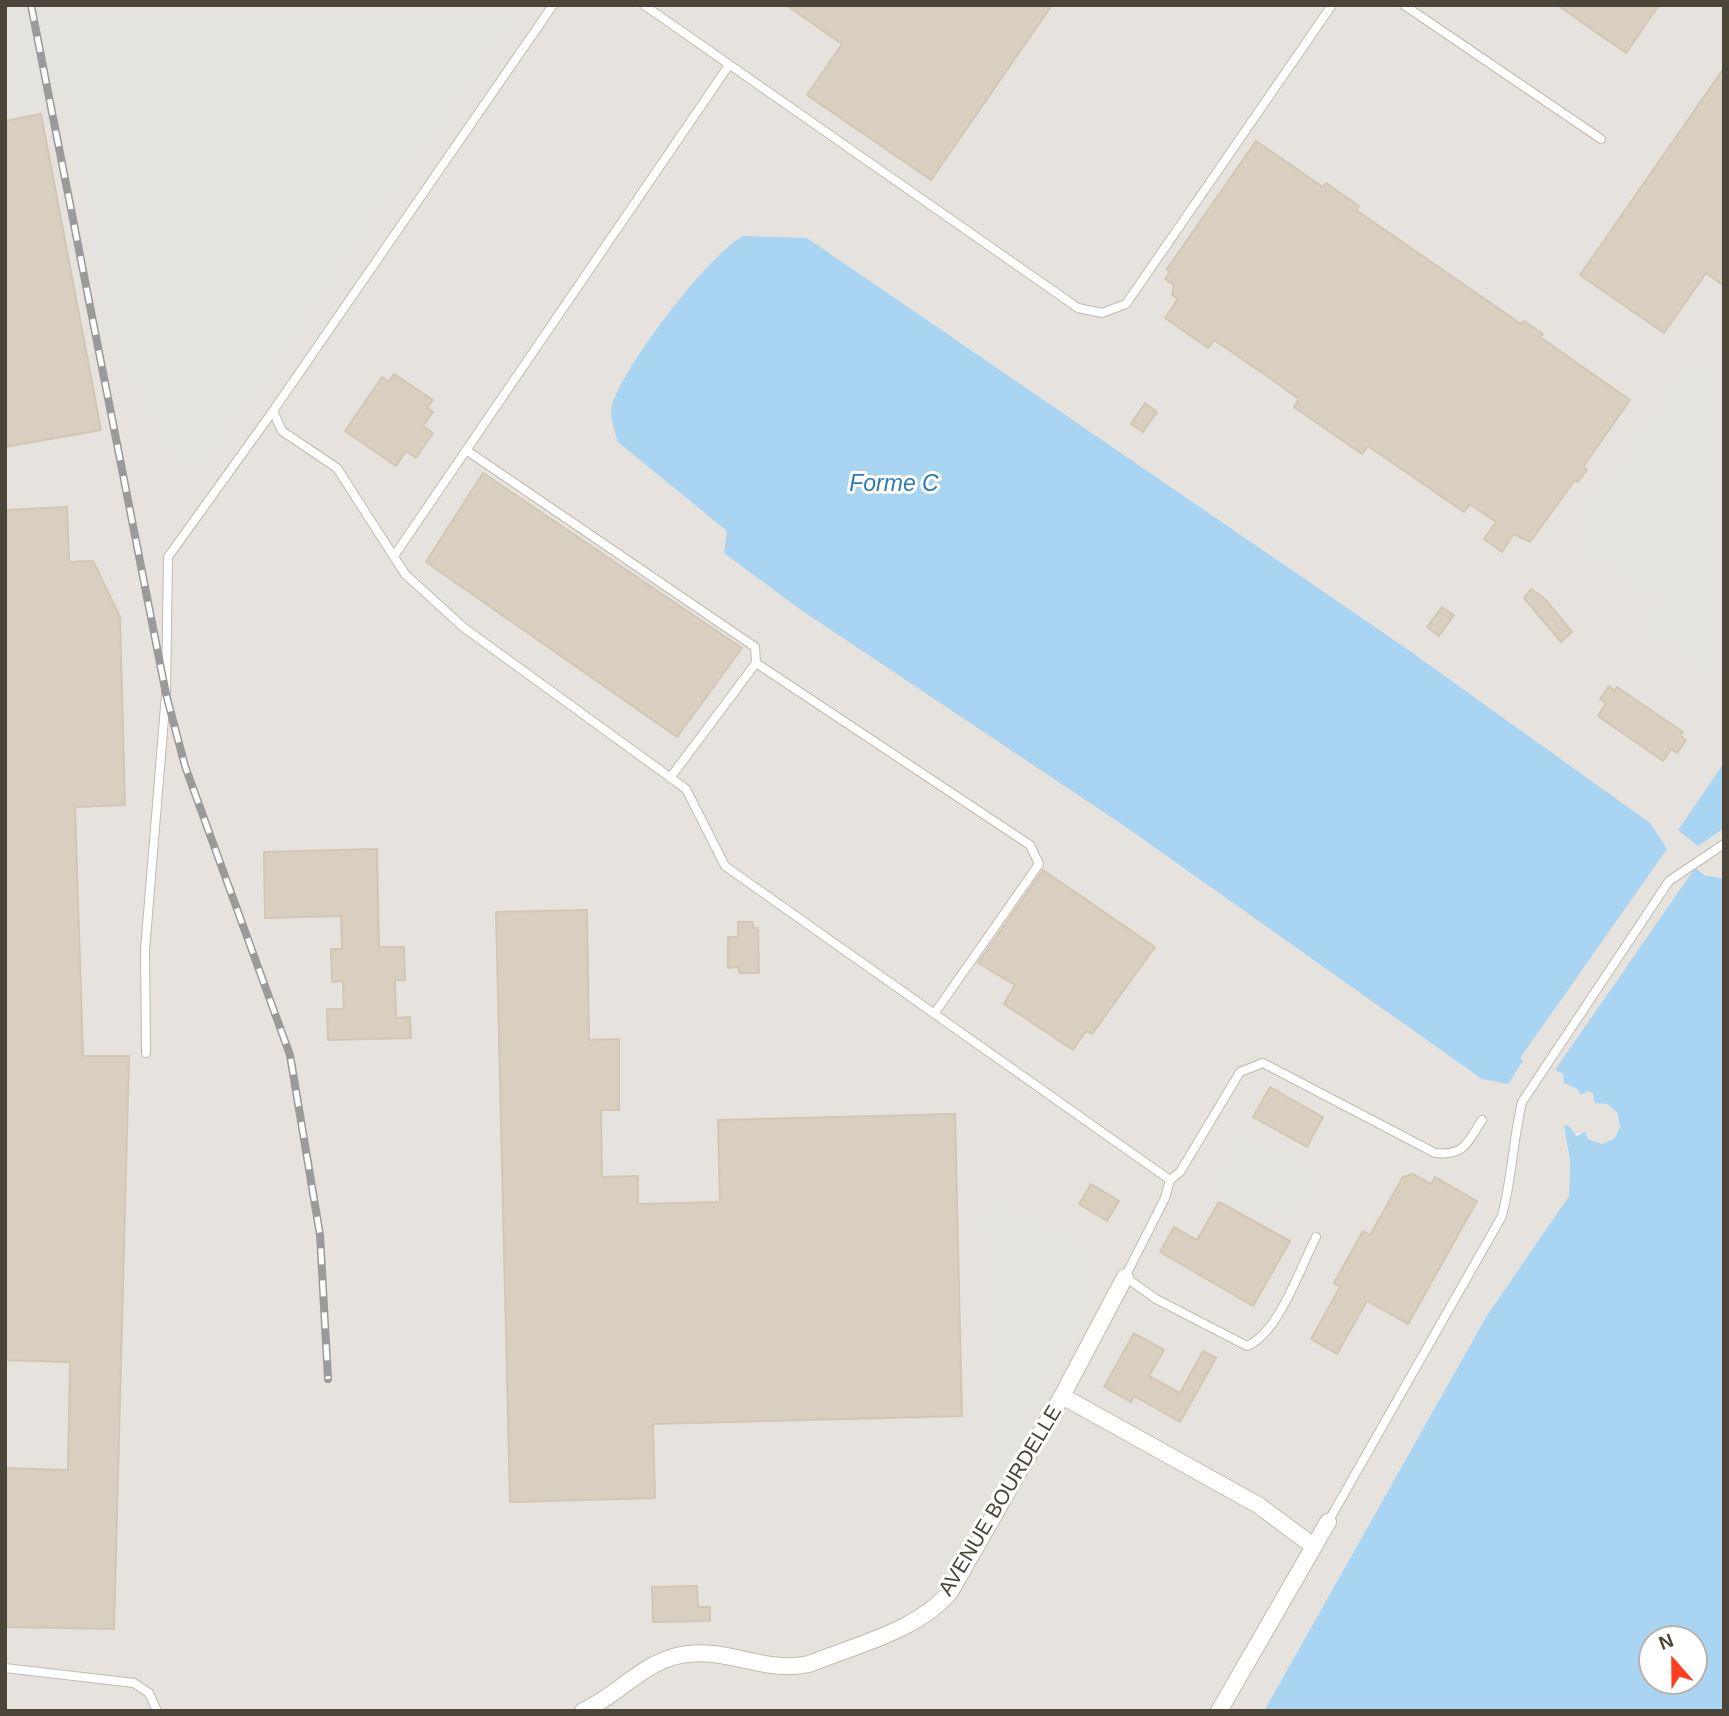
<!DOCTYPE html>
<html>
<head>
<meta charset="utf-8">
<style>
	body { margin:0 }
	#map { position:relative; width:1729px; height:1716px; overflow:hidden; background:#f6f3ec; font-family:Helvetica,sans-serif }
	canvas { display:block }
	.frame { position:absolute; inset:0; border:7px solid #4b4439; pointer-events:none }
	.north { position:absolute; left:1638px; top:1625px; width:70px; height:70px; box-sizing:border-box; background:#fff; border:2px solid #b7b4b0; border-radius:50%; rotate:339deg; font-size:19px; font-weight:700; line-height:28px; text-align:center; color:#4b4439 }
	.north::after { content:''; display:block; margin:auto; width:24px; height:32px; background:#fc3f1d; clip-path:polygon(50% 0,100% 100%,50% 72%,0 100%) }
</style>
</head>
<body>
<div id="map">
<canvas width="1729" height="1716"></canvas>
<div class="frame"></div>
<div class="north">N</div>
</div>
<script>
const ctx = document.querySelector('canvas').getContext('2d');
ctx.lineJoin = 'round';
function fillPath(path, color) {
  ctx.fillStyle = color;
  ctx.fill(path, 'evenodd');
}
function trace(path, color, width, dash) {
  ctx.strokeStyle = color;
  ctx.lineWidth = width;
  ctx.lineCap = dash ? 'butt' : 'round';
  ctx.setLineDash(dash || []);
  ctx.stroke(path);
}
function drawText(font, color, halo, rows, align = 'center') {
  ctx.font = font + ' Helvetica,sans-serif';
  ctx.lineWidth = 6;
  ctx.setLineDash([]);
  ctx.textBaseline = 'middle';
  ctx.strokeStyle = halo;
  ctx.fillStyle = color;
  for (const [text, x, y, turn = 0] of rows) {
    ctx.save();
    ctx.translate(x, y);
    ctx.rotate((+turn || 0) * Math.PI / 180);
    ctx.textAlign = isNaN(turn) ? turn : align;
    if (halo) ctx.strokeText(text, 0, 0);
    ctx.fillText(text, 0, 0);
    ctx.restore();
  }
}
fillPath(new Path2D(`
	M 5,5 L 1724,5 L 1724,879 L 1719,880 L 1695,869 L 1556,1070 L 1563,1074 L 1564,1083 L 1577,1089 L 1581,1095 L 1588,1091 L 1600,1102 L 1608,1104 L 1616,1113 L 1620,1127 L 1614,1139 L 1602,1144 L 1588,1139 L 1585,1133 L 1574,1134 L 1564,1127 L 1570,1161 L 1569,1196 L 1486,1317 L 1264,1711 L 5,1711 Z`), '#e6e2dd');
fillPath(new Path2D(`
	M 5,5 L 523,5 L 208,464 L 170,460 L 108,347 L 65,104 L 5,115 Z
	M 1724,349 L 1724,687 L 1643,630 L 1661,602 L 1568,543 L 1580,529 L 1573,524 L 1683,370 Z
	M 1239,1129 L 1320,1173 L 1286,1234 L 1203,1192 Z
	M 989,1195 L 1101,1255 L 1094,1262 L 1089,1282 L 1095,1301 L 991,1493 L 980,1211 Z`), '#e5e3e0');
fillPath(new Path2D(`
	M 743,236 L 807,238 L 1407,649 L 1650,823 L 1667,849 L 1520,1058 L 1523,1061 L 1508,1084 L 1482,1079 L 1123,825 L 801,610 L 724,553 L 727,531 L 618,442 C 615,431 609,417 612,405 C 624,366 708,255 743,236 Z
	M 1724,763 L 1724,828 L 1698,846 L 1678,830 Z
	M 1695,868 L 1705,875 L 1724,879 L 1724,1711 L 1264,1711 L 1486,1317 L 1569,1196 L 1570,1161 L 1564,1126 L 1568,1125 L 1577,1136 L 1585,1132 L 1588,1139 L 1602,1144 L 1614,1139 L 1620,1127 L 1617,1113 L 1608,1104 L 1595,1103 L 1593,1094 L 1588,1091 L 1581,1095 L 1577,1089 L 1564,1083 L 1563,1074 L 1555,1070 ZM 1652,1639 L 1694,1639 L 1694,1681 L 1652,1681 Z`), '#a9d4f2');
const building = new Path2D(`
	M 786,5 L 1052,5 L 931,180 L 807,95 L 842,44 Z
	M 1557,5 L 1659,5 L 1626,53 Z
	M 1724,68 L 1724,286 L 1706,273 L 1664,333 L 1580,275 Z
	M 41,114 L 101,430 L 5,447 L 5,121 Z
	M 1256,141 L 1323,187 L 1326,183 L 1359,206 L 1356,210 L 1521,324 L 1524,321 L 1543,334 L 1540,337 L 1630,400 L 1583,467 L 1587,470 L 1578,482 L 1575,480 L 1530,542 L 1514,534 L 1502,552 L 1484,539 L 1496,522 L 1470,504 L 1464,512 L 1368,446 L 1362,454 L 1294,407 L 1299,399 L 1264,374 L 1214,340 L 1208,348 L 1165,318 L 1178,299 L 1172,295 L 1174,285 L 1165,279 L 1170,272 L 1167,269 Z
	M 394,374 L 433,400 L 427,408 L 433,412 L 423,426 L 433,433 L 416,458 L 406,451 L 396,466 L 345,431 L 382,377 L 388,382 Z
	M 1145,403 L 1157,412 L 1143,432 L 1131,424 Z
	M 483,473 L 742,648 L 677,737 L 426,562 Z
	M 67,507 L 69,562 L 93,561 L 120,617 L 125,805 L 75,807 L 83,1056 L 129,1056 L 114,1629 L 5,1627 L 5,1468 L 68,1470 L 70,1362 L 5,1360 L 5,510 Z
	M 1531,589 L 1544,598 L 1572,632 L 1561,642 L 1524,598 Z
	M 1442,607 L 1454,615 L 1439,636 L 1427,627 Z
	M 1609,686 L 1615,691 L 1617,687 L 1683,732 L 1680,736 L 1686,740 L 1677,753 L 1671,749 L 1663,761 L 1598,716 L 1606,703 L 1600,699 Z
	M 377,849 L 379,947 L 404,947 L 405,980 L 395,980 L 396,1018 L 410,1017 L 411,1038 L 328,1040 L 327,1009 L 344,1009 L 343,981 L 332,982 L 331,949 L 342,949 L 341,916 L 265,918 L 264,852 Z
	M 1043,870 L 1155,947 L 1092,1034 L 1086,1031 L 1073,1050 L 1004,1004 L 1015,985 L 978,963 Z
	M 587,910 L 589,1040 L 619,1039 L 619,1110 L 601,1110 L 602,1177 L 638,1176 L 638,1204 L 720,1202 L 718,1120 L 955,1114 L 962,1416 L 653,1424 L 655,1498 L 510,1502 L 496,912 Z
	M 738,922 L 753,922 L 753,928 L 758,928 L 759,973 L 739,973 L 739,967 L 728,968 L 728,937 L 738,937 Z
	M 1270,1087 L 1323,1117 L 1307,1147 L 1253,1117 Z
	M 1413,1174 L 1431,1184 L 1435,1177 L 1477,1201 L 1408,1324 L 1367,1301 L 1337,1354 L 1311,1339 L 1340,1287 L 1334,1283 L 1363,1231 L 1370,1235 L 1403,1177 Z
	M 1091,1184 L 1119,1201 L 1107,1221 L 1079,1204 Z
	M 1219,1202 L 1290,1241 L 1253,1306 L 1160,1252 L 1174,1227 L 1197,1240 Z
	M 1134,1333 L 1164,1350 L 1149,1376 L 1180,1393 L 1203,1351 L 1216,1358 L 1180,1422 L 1134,1396 L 1131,1402 L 1104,1387 Z
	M 697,1586 L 698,1607 L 710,1607 L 710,1621 L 653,1622 L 652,1587 Z`);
fillPath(building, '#d8cfc1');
trace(building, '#d3c7b4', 2);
const service = new Path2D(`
	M 553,5 L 273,411 L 282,431 L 337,468 L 405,574 L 463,627 L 686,789 L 725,866 L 1170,1180 L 1165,1198 L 1125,1277 L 1156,1299 L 1247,1346 C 1279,1333 1300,1268 1316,1237
	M 644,5 L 1078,308 L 1102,313 L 1126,304 L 1332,5
	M 1404,5 L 1601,139
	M 466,450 L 755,647 L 756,663 L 670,778
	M 394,556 L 729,65
	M 756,663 L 1030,845 L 1039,864 L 934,1014
	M 146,1053 L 145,950 L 166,694 L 168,557 L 273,411
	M 1170,1180 L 1180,1172 L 1240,1072 L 1263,1063 L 1435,1153 C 1465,1156 1467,1143 1482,1120
	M 1328,1522 L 1502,1216 C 1512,1178 1513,1140 1522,1102 L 1669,881 L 1724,844
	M 5,1668 L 134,1683 L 149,1693 L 157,1711`);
const minor = new Path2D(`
	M 1062,1396 L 1258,1505 L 1312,1545
	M 583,1711 C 617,1696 643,1662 681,1655 C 725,1646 765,1674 809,1664 C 856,1645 917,1631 950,1592 L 1062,1396 L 1125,1277
	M 1219,1711 L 1328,1522`);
trace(service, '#c2bbae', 10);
trace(minor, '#c2bbae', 18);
trace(service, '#fff', 8);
trace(minor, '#fff', 16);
const rail = new Path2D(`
	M 31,5 L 166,694 L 185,766 L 290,1055 L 320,1235 L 328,1379`);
trace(rail, '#9a9a9a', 8);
trace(rail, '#fff', 5, [16]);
drawText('21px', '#4b4439', '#fff', [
	["AVENUE BOURDELLE",1001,1501,-59]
]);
drawText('italic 23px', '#2e7ab2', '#fff', [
	["Forme C",894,485]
]);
</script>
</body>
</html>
